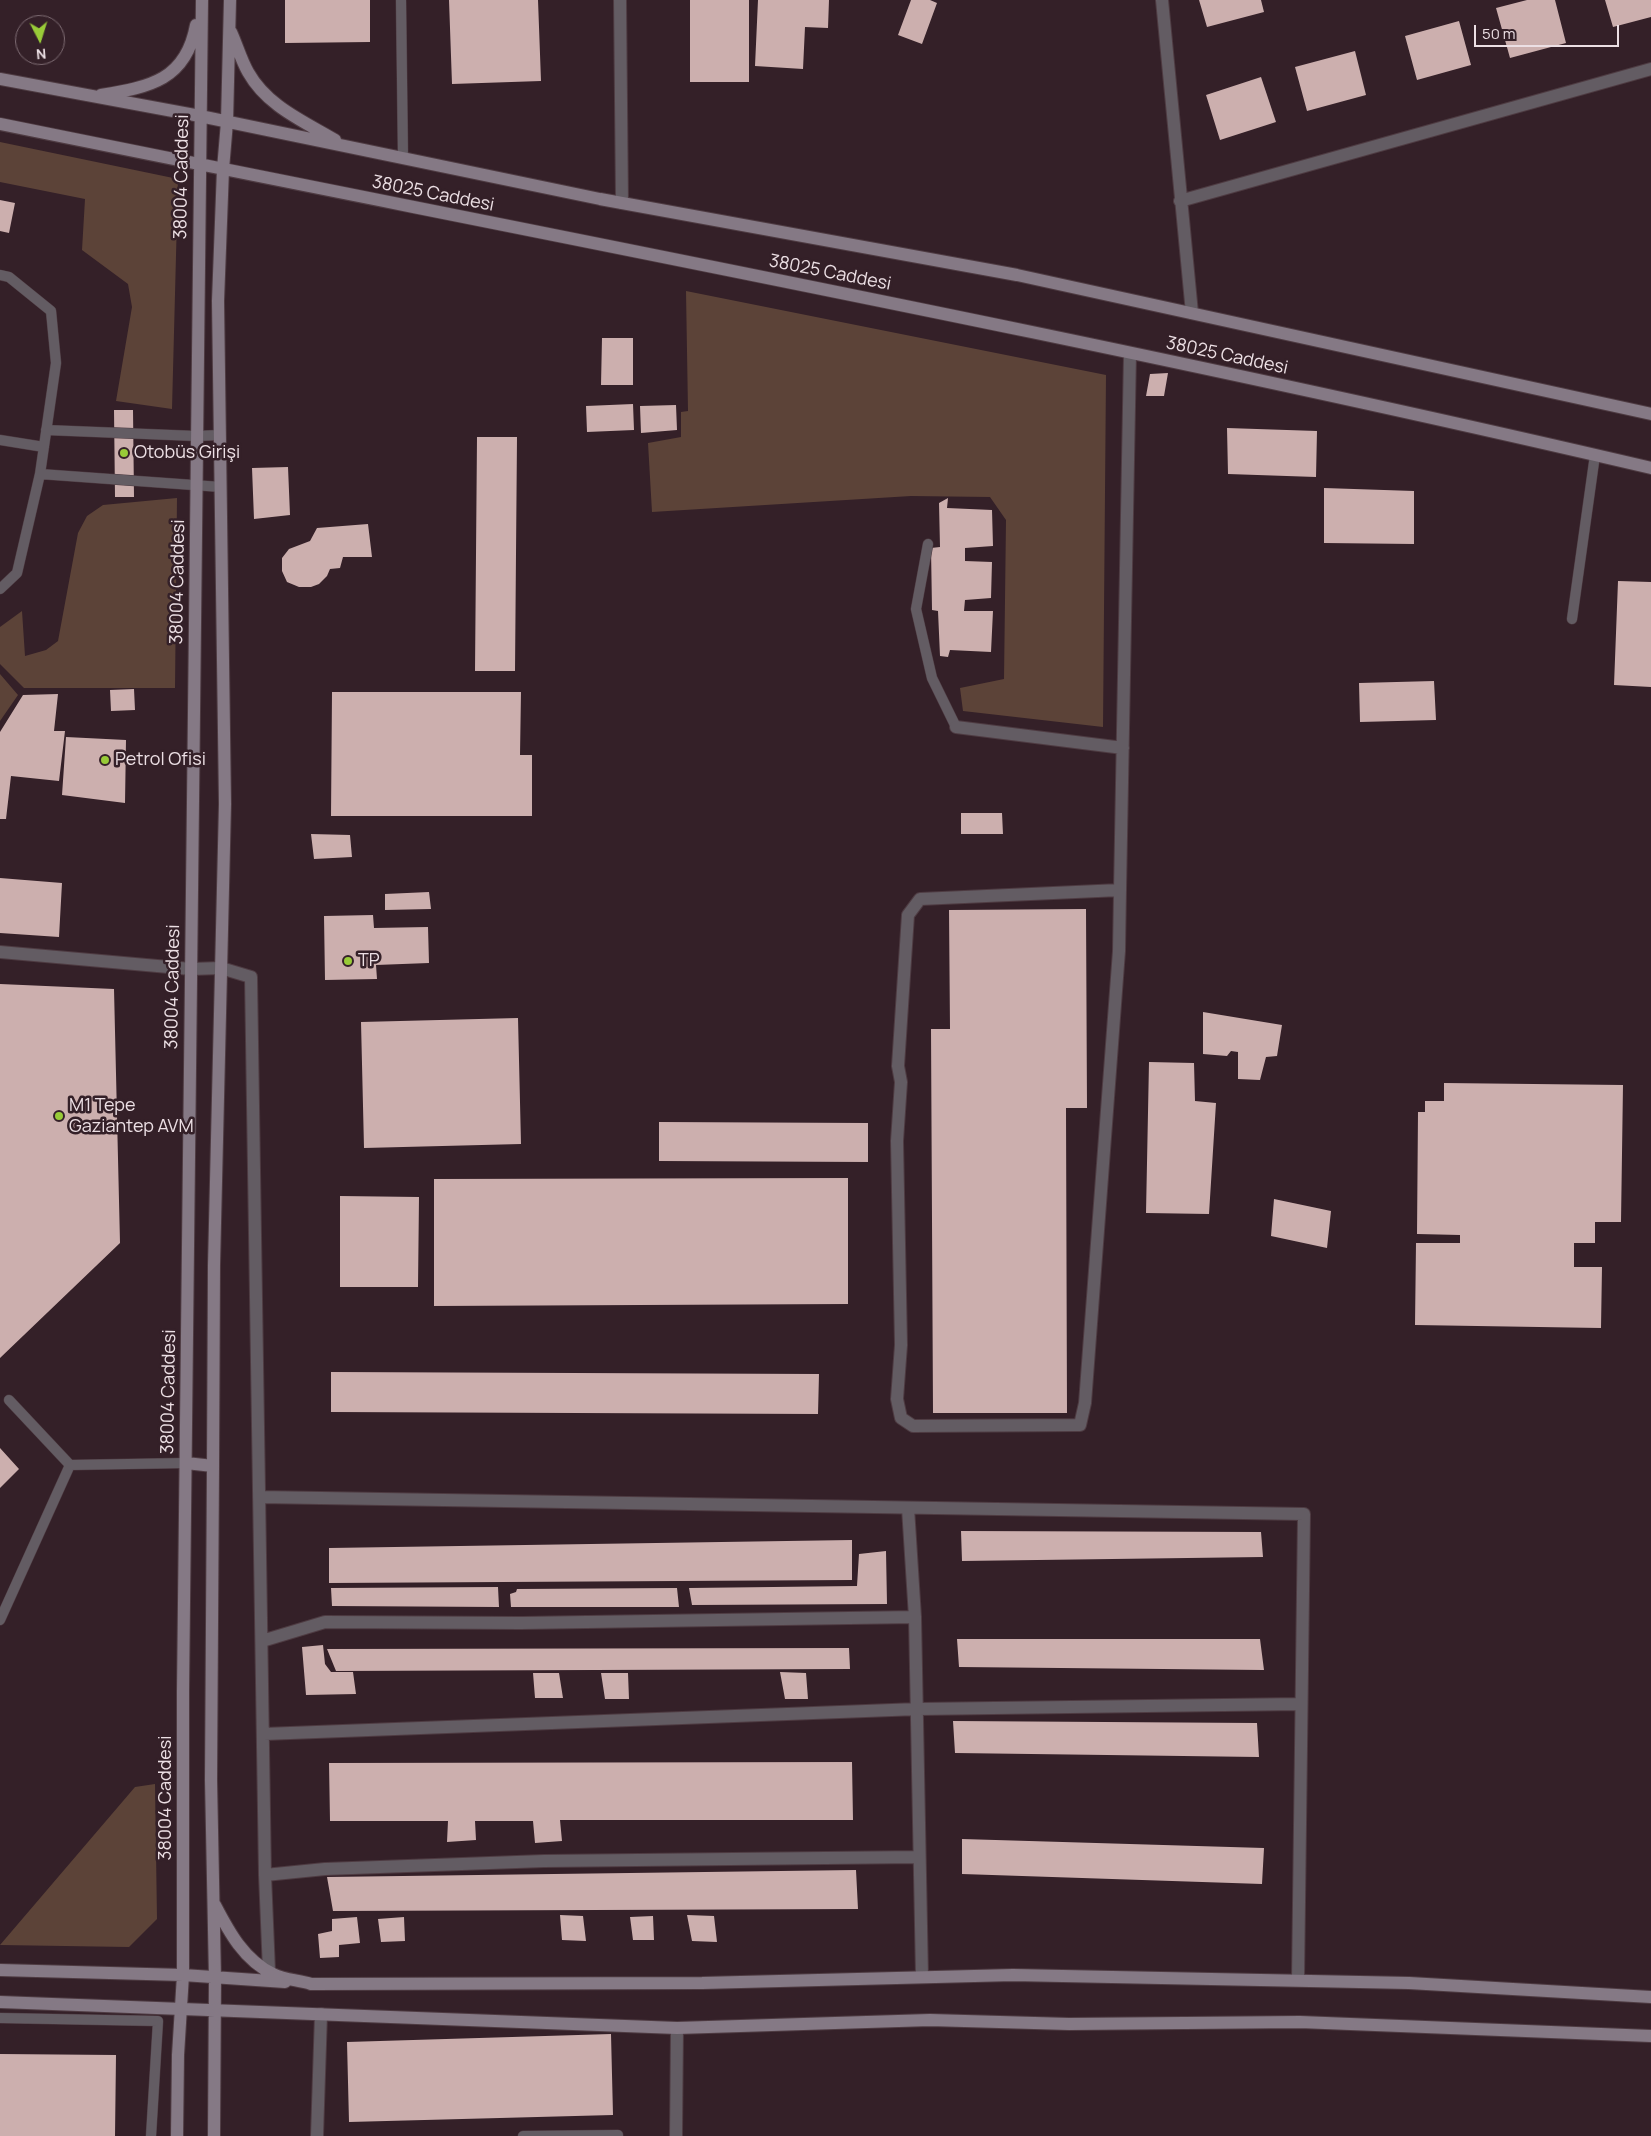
<!DOCTYPE html>
<html>
<head>
<meta charset="utf-8">
<style>
	body { margin:0 }
	#map { position:relative; width:1651px; height:2136px; overflow:hidden; background:#342028; font-family:Manrope,sans-serif }
	canvas { display:block }
	.north { position:absolute; left:15px; top:15px; width:50px; height:50px; box-sizing:border-box; background:#342028; border:1px solid #7e6c73; border-radius:50%; rotate:175deg; font-size:14px; font-weight:700; line-height:20px; text-align:center; color:#ecdfe4 }
	.north::after { content:''; display:block; margin:auto; width:18px; height:22px; background:#98cb38; clip-path:polygon(50% 0,100% 100%,50% 72%,0 100%) }
	.scale { position:absolute; left:1474px; top:25px; width:145px; height:22px; box-sizing:border-box; border:2px solid #ecdfe4; border-top:0; padding-left:6px; font-size:15px; line-height:18px; white-space:nowrap; color:#ecdfe4; -webkit-text-stroke:4px #342028; paint-order:stroke }
</style>
</head>
<body>
<div id="map">
<canvas width="1651" height="2136"></canvas>
<div class="north">N</div>
<div class="scale">50 m</div>
</div>
<script>
const ctx = document.querySelector('canvas').getContext('2d');
ctx.lineJoin = 'round';
function fillPath(path, color) {
  ctx.fillStyle = color;
  ctx.fill(path, 'evenodd');
}
function trace(path, color, width, dash) {
  ctx.strokeStyle = color;
  ctx.lineWidth = width;
  ctx.lineCap = dash ? 'butt' : 'round';
  ctx.setLineDash(dash || []);
  ctx.stroke(path);
}
function drawText(font, color, halo, rows, align = 'center') {
  ctx.font = font + ' Manrope,sans-serif';
  ctx.lineWidth = 5;
  ctx.setLineDash([]);
  ctx.textBaseline = 'middle';
  ctx.strokeStyle = halo;
  ctx.fillStyle = color;
  for (const [text, x, y, turn = 0] of rows) {
    ctx.save();
    ctx.translate(x, y);
    ctx.rotate((+turn || 0) * Math.PI / 180);
    ctx.textAlign = isNaN(turn) ? turn : align;
    if (halo) ctx.strokeText(text, 0, 0);
    ctx.fillText(text, 0, 0);
    ctx.restore();
  }
}
fillPath(new Path2D(`
	M 0,142 L 178,179 L 172,409 L 116,401 L 132,307 L 128,284 L 82,250 L 85,199 L 0,182 Z
	M 686,291 L 1106,375 L 1103,727 L 963,711 L 960,688 L 1004,679 L 1006,520 L 990,497 L 911,496 L 652,512 L 648,443 L 681,437 L 681,412 L 688,411 Z
	M 177,498 L 175,688 L 24,688 L 0,664 L 0,627 L 22,611 L 25,656 L 46,650 L 58,641 L 78,533 L 87,516 L 103,505 Z
	M 0,674 L 18,695 L 0,721 Z
	M 155,1784 L 157,1919 L 129,1947 L 0,1945 L 135,1787 Z`), '#5c4338');
fillPath(new Path2D(`
	M 285,0 L 370,0 L 370,42 L 285,43 Z
	M 449,0 L 538,0 L 541,81 L 452,84 Z
	M 690,0 L 749,0 L 749,82 L 690,82 Z
	M 758,0 L 829,0 L 828,28 L 805,27 L 803,69 L 755,66 Z
	M 911,0 L 930,0 L 937,3 L 922,44 L 898,35 Z
	M 1199,0 L 1261,0 L 1264,12 L 1207,27 Z
	M 1527,0 L 1555,0 L 1566,43 L 1510,58 L 1496,8 Z
	M 1605,0 L 1651,0 L 1651,17 L 1613,27 Z
	M 1459,21 L 1471,65 L 1417,80 L 1405,36 Z
	M 1355,51 L 1366,95 L 1307,111 L 1295,67 Z
	M 1261,77 L 1276,122 L 1220,140 L 1206,95 Z
	M 0,200 L 15,203 L 9,233 L 0,231 Z
	M 602,338 L 633,338 L 633,385 L 601,385 Z
	M 1168,373 L 1164,396 L 1146,396 L 1150,374 Z
	M 633,404 L 634,430 L 587,432 L 586,406 Z
	M 676,405 L 677,430 L 641,433 L 640,406 Z
	M 114,410 L 133,410 L 134,497 L 115,497 Z
	M 1227,428 L 1317,431 L 1316,477 L 1228,474 Z
	M 477,437 L 517,437 L 515,671 L 475,671 Z
	M 288,467 L 290,515 L 254,519 L 252,468 Z
	M 1324,488 L 1414,491 L 1414,544 L 1324,543 Z
	M 948,498 L 947,508 L 992,510 L 993,546 L 965,548 L 965,561 L 992,562 L 991,598 L 965,600 L 964,611 L 993,611 L 991,652 L 950,650 L 948,657 L 940,656 L 938,611 L 932,610 L 931,548 L 940,547 L 939,503 Z
	M 368,524 L 372,557 L 343,557 L 340,568 L 330,569 L 327,576 L 319,584 L 311,587 L 299,587 L 287,582 L 282,571 L 282,558 L 289,549 L 310,541 L 317,528 Z
	M 1618,581 L 1651,582 L 1651,687 L 1614,685 Z
	M 1434,681 L 1436,720 L 1360,722 L 1359,683 Z
	M 134,689 L 135,710 L 111,711 L 110,690 Z
	M 332,692 L 521,692 L 520,755 L 532,755 L 532,816 L 331,816 Z
	M 58,694 L 54,731 L 65,731 L 59,781 L 11,776 L 6,819 L 0,819 L 0,732 L 23,695 Z
	M 66,737 L 126,740 L 125,803 L 62,795 Z
	M 961,813 L 1002,813 L 1003,834 L 961,834 Z
	M 311,834 L 350,835 L 352,857 L 314,859 Z
	M 0,878 L 62,883 L 59,937 L 0,933 Z
	M 429,892 L 431,909 L 385,910 L 385,894 Z
	M 1086,909 L 1087,1108 L 1066,1108 L 1067,1413 L 933,1413 L 931,1029 L 950,1029 L 949,910 Z
	M 373,915 L 374,928 L 428,927 L 429,963 L 376,965 L 377,979 L 325,980 L 324,916 Z
	M 0,984 L 114,989 L 120,1243 L 0,1358 Z
	M 1203,1012 L 1282,1025 L 1277,1056 L 1266,1057 L 1260,1080 L 1238,1079 L 1238,1052 L 1231,1051 L 1227,1056 L 1203,1054 Z
	M 518,1018 L 521,1144 L 364,1148 L 361,1022 Z
	M 1149,1062 L 1194,1063 L 1195,1101 L 1216,1103 L 1209,1214 L 1146,1213 Z
	M 1444,1083 L 1623,1085 L 1621,1222 L 1595,1222 L 1595,1243 L 1574,1243 L 1574,1267 L 1602,1267 L 1601,1328 L 1415,1325 L 1416,1243 L 1460,1243 L 1460,1235 L 1417,1234 L 1418,1112 L 1425,1112 L 1425,1101 L 1444,1101 Z
	M 659,1122 L 868,1123 L 868,1162 L 659,1161 Z
	M 848,1178 L 848,1304 L 434,1306 L 434,1179 Z
	M 340,1196 L 419,1197 L 418,1287 L 340,1287 Z
	M 1274,1199 L 1331,1211 L 1327,1248 L 1271,1236 Z
	M 331,1372 L 819,1374 L 818,1414 L 331,1412 Z
	M 0,1448 L 19,1469 L 0,1488 Z
	M 961,1531 L 1261,1532 L 1263,1557 L 962,1561 Z
	M 852,1540 L 852,1580 L 329,1583 L 329,1548 Z
	M 886,1551 L 887,1604 L 692,1605 L 689,1588 L 857,1586 L 859,1554 Z
	M 498,1587 L 499,1607 L 332,1606 L 331,1588 Z
	M 677,1588 L 679,1607 L 511,1607 L 510,1594 L 516,1592 L 517,1589 Z
	M 957,1639 L 1260,1639 L 1264,1670 L 959,1667 Z
	M 323,1645 L 325,1664 L 331,1672 L 353,1672 L 356,1694 L 306,1695 L 302,1647 Z
	M 849,1648 L 850,1669 L 336,1671 L 327,1649 Z
	M 780,1672 L 806,1673 L 808,1699 L 785,1699 Z
	M 533,1673 L 559,1673 L 563,1698 L 535,1698 Z
	M 601,1673 L 628,1673 L 629,1699 L 605,1699 Z
	M 953,1721 L 1257,1723 L 1259,1757 L 955,1753 Z
	M 852,1762 L 853,1820 L 560,1820 L 562,1841 L 535,1843 L 533,1821 L 475,1821 L 476,1840 L 447,1842 L 448,1821 L 330,1821 L 329,1763 Z
	M 962,1839 L 1264,1848 L 1262,1884 L 962,1874 Z
	M 856,1870 L 858,1909 L 333,1911 L 327,1877 Z
	M 560,1915 L 583,1916 L 586,1941 L 562,1940 Z
	M 687,1915 L 714,1916 L 717,1942 L 692,1941 Z
	M 653,1916 L 654,1940 L 633,1940 L 630,1917 Z
	M 357,1917 L 360,1943 L 339,1945 L 339,1957 L 320,1958 L 318,1934 L 332,1931 L 332,1919 Z
	M 404,1917 L 405,1941 L 381,1942 L 378,1919 Z
	M 611,2034 L 613,2115 L 349,2122 L 347,2042 Z
	M 0,2054 L 116,2055 L 115,2136 L 0,2136 Z`), '#ccafae');
const lane = new Path2D(`
	M 401,0 L 403,158
	M 0,275 L 9,277 L 51,311 L 56,363 L 40,474 L 17,573 L 0,589
	M 46,430 L 196,436 L 220,435
	M 0,440 L 44,447
	M 40,474 L 221,487
	M 928,544 L 916,609 L 932,678 L 956,727
	M 1572,619 L 1595,455
	M 9,1400 L 70,1465 L 186,1463
	M 0,1620 L 70,1465
	M 0,2018 L 158,2021 L 151,2136
	M 523,2136 L 618,2135`);
const street = new Path2D(`
	M 620,0 L 622,203
	M 1162,0 L 1192,313
	M 1180,201 L 1651,69
	M 956,727 L 1123,748
	M 1120,890 L 920,899 L 908,915 L 898,1066 L 901,1082 L 897,1141 L 901,1345 L 897,1399 L 901,1418 L 913,1426 L 1080,1425 L 1085,1403 L 1119,951 L 1120,890 L 1130,353
	M 0,952 L 191,969 L 221,968 L 251,977 L 265,1875 L 269,1971
	M 259,1497 L 1304,1514 L 1298,1980
	M 908,1508 L 915,1617 L 922,1977
	M 262,1641 L 325,1622 L 521,1623 L 915,1617
	M 264,1734 L 918,1709 L 1300,1704
	M 265,1875 L 325,1869 L 544,1861 L 919,1857
	M 317,2136 L 321,2014
	M 676,2136 L 677,2028`);
const secondary = new Path2D(`
	M 231,32 C 237,45 241,60 248,72 C 267,106 303,121 335,140
	M 0,79 L 200,116 L 600,199 L 1017,275 L 1651,414
	M 101,95 C 150,87 186,80 196,25
	M 0,124 C 551,236 1104,340 1651,468
	M 186,1463 L 213,1466
	M 215,1905 C 229,1932 244,1960 273,1974 C 284,1980 299,1980 311,1984 L 702,1983 L 1013,1975 L 1409,1983 L 1651,1997
	M 0,1970 L 183,1975 L 285,1982
	M 0,2002 L 677,2028 L 930,2020 L 1069,2024 L 1300,2022 L 1651,2036
	M 177,2136 L 178,2055 L 183,1975 L 183,1690 L 202,0
	M 214,2136 L 215,1979 L 211,1780 L 213,1466 L 214,1265 L 225,804 L 218,301 L 223,169 L 227,122 L 230,0`);
trace(lane, '#4e3b42', 11);
trace(street, '#4e3b42', 14);
trace(secondary, '#4e3b42', 14);
trace(lane, '#635c63', 10);
trace(street, '#635c63', 12);
trace(secondary, '#857985', 12);
for (const [x, y, r, color] of [
	[124,453,5,"#98cb38"],
	[105,760,5,"#98cb38"],
	[348,961,5,"#98cb38"],
	[59,1116,5,"#98cb38"]
]) {
  const dot = new Path2D();
  dot.arc(x, y, r, 0, 2 * Math.PI);
  ctx.fillStyle = color;
  ctx.fill(dot);
  trace(dot, '#342028', 2);
}
drawText('18px', '#ecdfe4', '#342028', [
	["38004 Caddesi",182,177,-89],
	["38025 Caddesi",433,194,11],
	["38025 Caddesi",830,273,11],
	["38025 Caddesi",1227,356,12],
	["38004 Caddesi",178,582,-89],
	["38004 Caddesi",173,987,-89],
	["38004 Caddesi",169,1392,-89],
	["38004 Caddesi",166,1798,-90]
]);
drawText('18px', '#ecdfe4', '#342028', [
	["Otobüs Girişi",134,453],
	["Petrol Ofisi",115,760],
	["TP",358,961],
	["M1 Tepe",69,1106],
	["Gaziantep AVM",69,1127]
], 'left');
</script>
</body>
</html>
